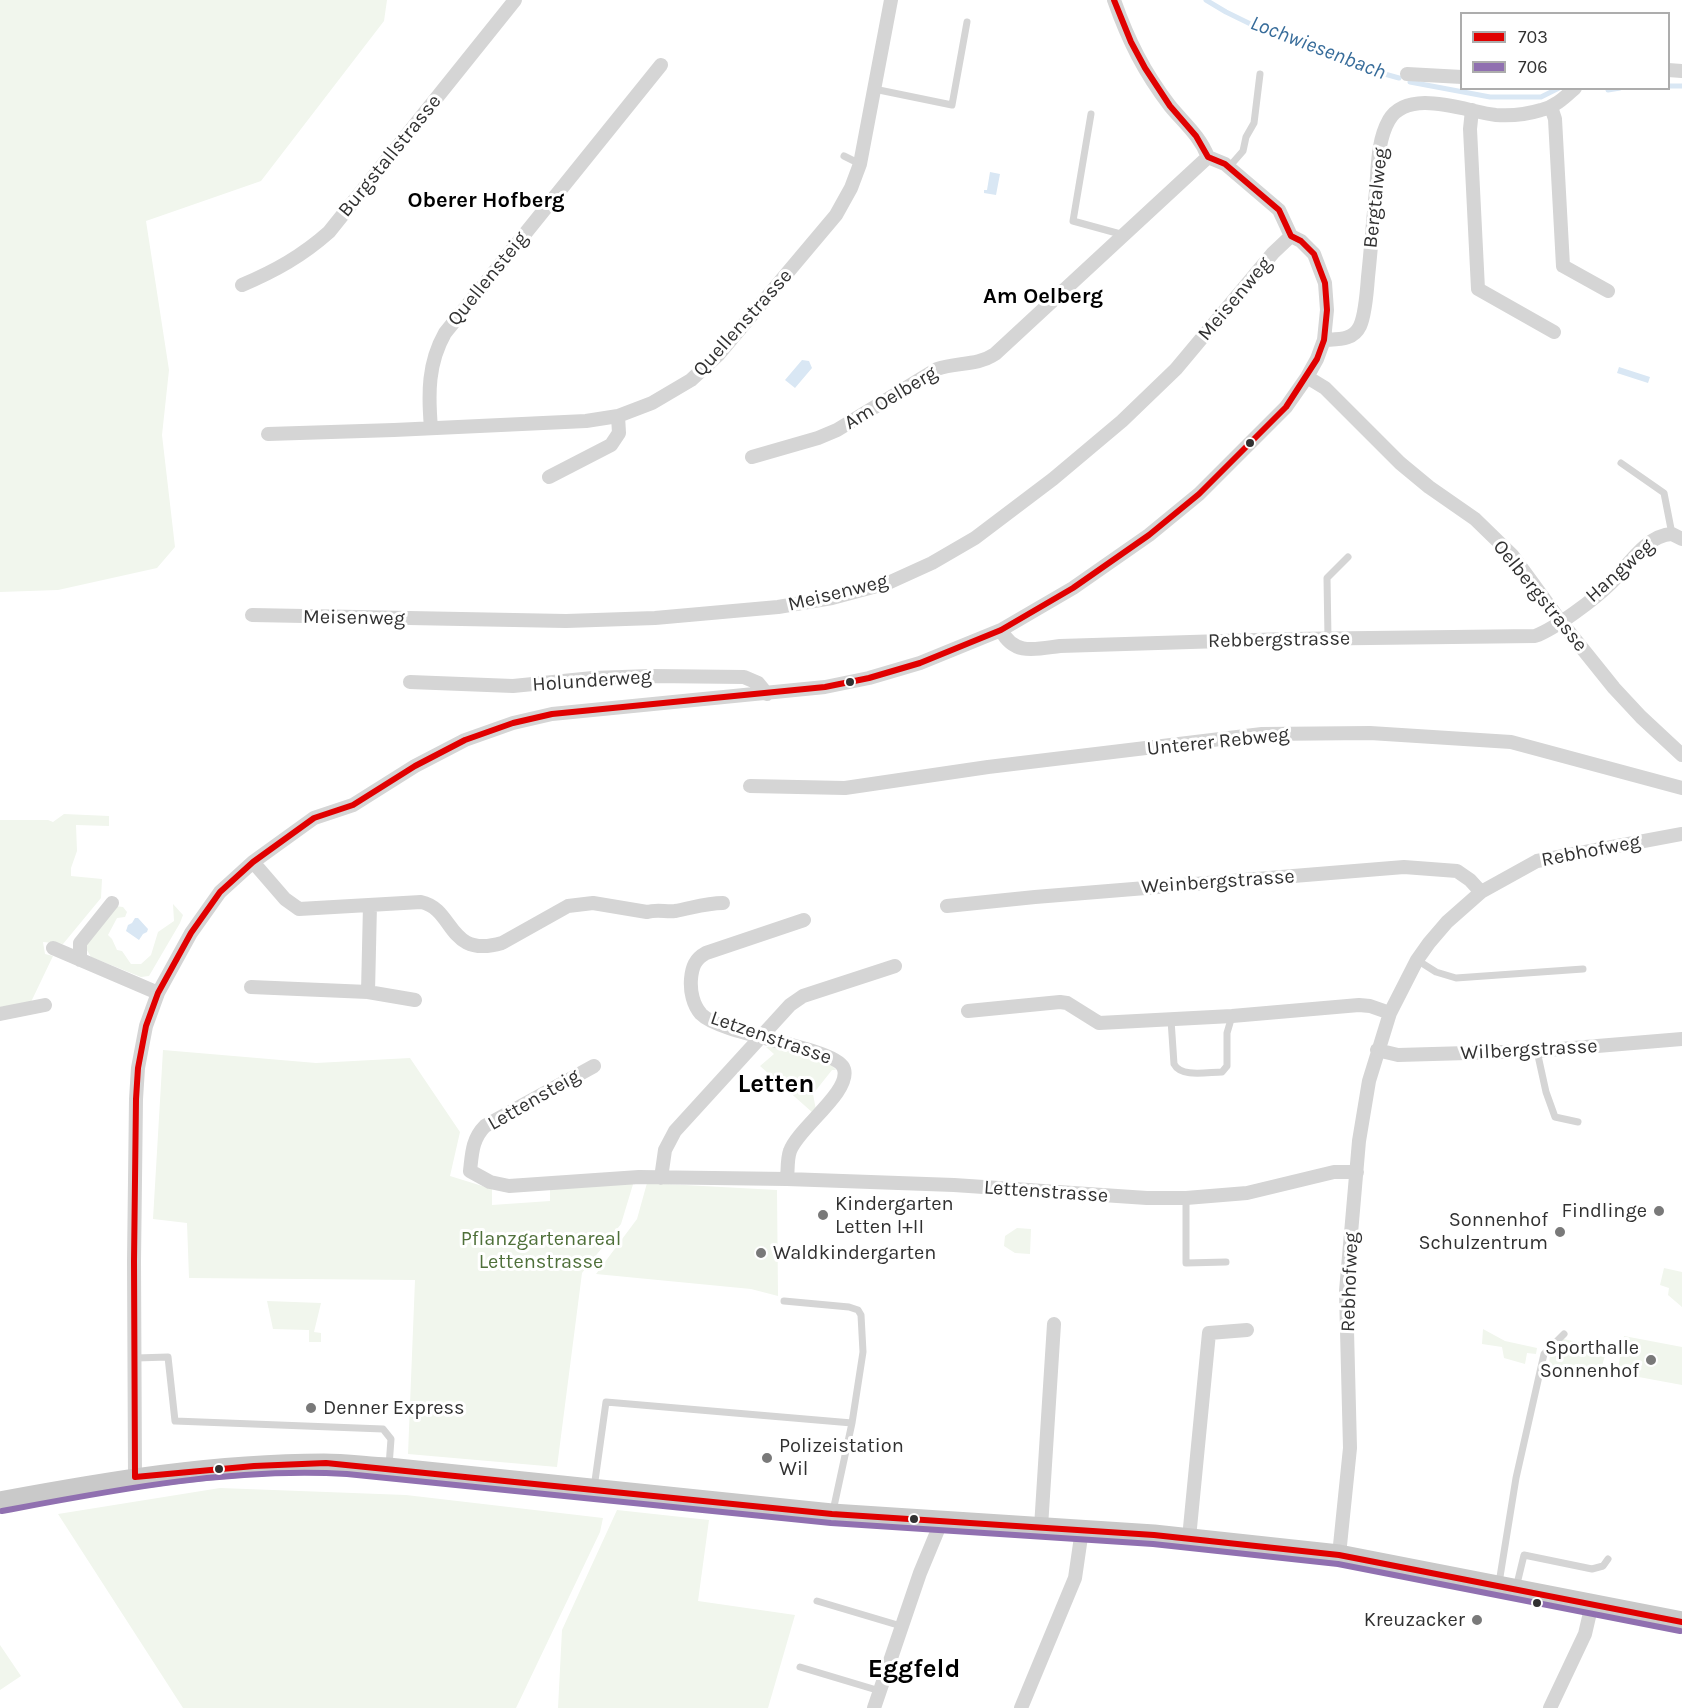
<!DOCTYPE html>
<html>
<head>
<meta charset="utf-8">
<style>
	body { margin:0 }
	#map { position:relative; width:1682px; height:1708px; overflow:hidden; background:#fff; font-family:Karla,sans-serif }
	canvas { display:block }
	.legend { position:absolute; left:1460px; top:12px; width:210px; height:78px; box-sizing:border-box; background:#fff; border:2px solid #adadad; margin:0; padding:8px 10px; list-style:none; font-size:18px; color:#313131 }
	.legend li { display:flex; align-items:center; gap:12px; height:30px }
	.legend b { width:30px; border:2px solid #adadad }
</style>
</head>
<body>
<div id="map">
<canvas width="1682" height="1708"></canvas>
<ul class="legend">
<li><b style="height:8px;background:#e00000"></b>703</li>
<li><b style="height:8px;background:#9070b0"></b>706</li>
</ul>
</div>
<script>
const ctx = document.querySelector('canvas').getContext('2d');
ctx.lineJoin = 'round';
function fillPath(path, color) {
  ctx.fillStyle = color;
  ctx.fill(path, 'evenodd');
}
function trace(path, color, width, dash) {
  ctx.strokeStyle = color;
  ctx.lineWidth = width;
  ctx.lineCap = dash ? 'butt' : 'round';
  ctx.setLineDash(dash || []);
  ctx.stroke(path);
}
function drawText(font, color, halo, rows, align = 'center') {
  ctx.font = font + ' Karla,sans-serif';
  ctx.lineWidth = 6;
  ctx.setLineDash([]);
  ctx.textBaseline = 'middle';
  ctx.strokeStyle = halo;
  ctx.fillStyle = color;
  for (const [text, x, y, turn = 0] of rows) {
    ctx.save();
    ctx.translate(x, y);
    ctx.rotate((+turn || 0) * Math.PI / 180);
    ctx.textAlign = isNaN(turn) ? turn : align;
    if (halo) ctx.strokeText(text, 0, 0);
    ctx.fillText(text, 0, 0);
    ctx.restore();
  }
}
fillPath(new Path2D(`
	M 0,0 L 387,0 L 384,21 L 261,181 L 146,221 L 169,370 L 162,435 L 175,547 L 157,568 L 58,590 L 0,592 Z
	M 64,814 L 109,816 L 109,826 L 76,825 L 77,851 L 71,868 L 71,876 L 102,879 L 101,898 L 63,944 L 43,942 L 45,954 L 53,956 L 31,1002 L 0,1007 L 0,820 L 48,820 L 53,822 Z
	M 173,904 L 183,915 L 180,923 L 149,976 L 141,977 L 91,957 L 84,945 L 115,906 L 123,907 L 127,912 L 125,917 L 117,918 L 108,935 L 112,939 L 117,950 L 122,951 L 131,964 L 141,964 L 151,955 L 158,932 L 174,921 Z
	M 775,1046 L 829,1062 L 836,1070 L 832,1070 L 813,1094 L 816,1110 L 813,1113 L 760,1066 L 774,1054 L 766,1047 Z
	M 163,1050 L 316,1063 L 410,1058 L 460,1132 L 450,1176 L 492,1189 L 492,1205 L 550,1201 L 550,1187 L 634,1181 L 621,1224 L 582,1273 L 557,1467 L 408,1454 L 415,1280 L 189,1278 L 187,1223 L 153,1219 Z
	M 647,1183 L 777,1190 L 778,1296 L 751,1289 L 596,1274 L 637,1219 Z
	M 1017,1228 L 1031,1229 L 1030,1254 L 1015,1253 L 1004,1246 L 1005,1236 Z
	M 1664,1268 L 1682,1272 L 1682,1307 L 1668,1295 L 1669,1288 L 1660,1285 Z
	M 267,1301 L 321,1303 L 314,1332 L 321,1333 L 321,1342 L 309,1342 L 309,1330 L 273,1329 Z
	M 1483,1329 L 1505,1341 L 1537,1348 L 1536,1354 L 1527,1353 L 1525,1364 L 1504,1358 L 1502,1347 L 1482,1344 Z
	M 1624,1336 L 1682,1347 L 1682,1385 L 1617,1373 Z
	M 1563,1339 L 1607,1348 L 1599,1377 L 1549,1365 L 1550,1354 Z
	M 220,1488 L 406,1495 L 603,1518 L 600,1532 L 516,1708 L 183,1708 L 58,1514 Z
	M 617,1510 L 709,1520 L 698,1601 L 795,1615 L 768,1708 L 558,1708 L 562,1630 Z
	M 0,1645 L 21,1676 L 0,1690 Z`), '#f1f6ed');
fillPath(new Path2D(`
	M 990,172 L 1000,174 L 996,195 L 984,193 L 984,190 L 987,190 Z
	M 802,360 L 809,361 L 812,368 L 795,388 L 785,380 Z
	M 1619,367 L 1650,377 L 1648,383 L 1617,373 Z
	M 135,918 L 138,918 L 148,929 L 147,932 L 143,934 L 139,940 L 126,931 L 128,925 L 132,923 Z`), '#d9e7f4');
trace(new Path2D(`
	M 1206,0 L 1226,12 L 1273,35 L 1317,50 L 1363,68 L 1399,78
	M 1410,82 L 1490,97 L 1541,97 L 1559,88
	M 1668,86 L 1682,86
	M 1608,90 L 1620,88`), '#d9e7f4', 5);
trace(new Path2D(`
	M 874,89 L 952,105 L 967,22
	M 1091,114 L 1073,221 L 1124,235
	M 844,156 L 860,164
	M 1229,167 L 1243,151 L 1246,137 L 1254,123 L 1260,74
	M 1621,463 L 1664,493 L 1672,534
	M 1328,638 L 1327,578 L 1348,557
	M 1417,960 L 1436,972 L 1456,978 L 1583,969
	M 1171,1020 L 1174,1064 C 1181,1078 1208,1072 1222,1072 L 1227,1066 L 1227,1033 L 1232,1016
	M 1537,1051 L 1546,1092 L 1555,1117 L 1578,1122
	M 1186,1198 L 1186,1263 L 1226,1262
	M 784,1301 L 849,1307 L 858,1310 L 861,1315 L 863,1352 L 852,1423 L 833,1511
	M 136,1358 L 168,1357 L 175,1421 L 383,1429 L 391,1439 L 389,1466
	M 594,1488 L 606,1402 L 852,1423
	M 1499,1583 L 1516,1478 L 1544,1354 L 1564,1334
	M 1516,1588 L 1524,1555 L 1592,1569 L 1603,1566 L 1608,1559
	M 817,1601 L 901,1626
	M 800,1667 L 880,1691`), '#d5d5d5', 7);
trace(new Path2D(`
	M 1668,70 L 1682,71
	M 1407,74 L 1462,77
	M 1551,107 L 1555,119 L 1563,266 L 1608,291
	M 1472,110 L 1470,129 L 1478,289 L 1554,332
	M 242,285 C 275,271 302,256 329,232 L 515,0
	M 1324,340 C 1337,339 1353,341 1360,326 C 1365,315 1367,291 1368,277 C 1371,249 1373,220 1376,191 C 1378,168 1377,141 1389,120 C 1409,87 1467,112 1496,115 C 1510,116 1528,114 1541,110 C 1555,107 1565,97 1575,88
	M 1307,377 L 1325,388 L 1400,463 L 1429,487 L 1475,519 L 1512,555 L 1561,622 L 1614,688 L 1641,717 L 1682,755
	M 431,428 C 428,393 428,363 445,333 L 661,65
	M 268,434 L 394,430 L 586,421 L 618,416 L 652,403 L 691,380 L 719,354 L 836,215 L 851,188 L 860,164 L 891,0
	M 752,457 L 818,438 L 837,430 L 937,369 C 957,362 977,366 995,354 L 1208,157
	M 549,477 L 611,445 L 619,433 L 618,416
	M 252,615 L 566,621 L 655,618 L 778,607 L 832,598 L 888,583 L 932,563 L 975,538 L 1053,479 L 1122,421 L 1176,369 L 1273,253 L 1291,236
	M 1001,630 C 1014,656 1036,649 1060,646 L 1288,639 L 1535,636 C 1555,629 1596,598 1611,583 C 1628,566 1646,535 1672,534 L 1682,539
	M 410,682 L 513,686 L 593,678 L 651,676 L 744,677 L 758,683 L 767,694
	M 750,786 L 845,788 L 988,767 L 1262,734 L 1370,733 L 1511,742 L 1682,788
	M 253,862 L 285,899 L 299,909 L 421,902 C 455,909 447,959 502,943 L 568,906 L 593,903 L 647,912 C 657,909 666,912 675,911 C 692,908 706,903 723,903
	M 947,906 L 1035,897 L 1404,867 L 1457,871 L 1470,880 L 1481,892
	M 53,948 L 158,993
	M 80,960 L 80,943 L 112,903
	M 251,987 L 368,992 L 415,1000
	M 368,992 L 370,905
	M 968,1011 L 1060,1002 L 1067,1003 L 1099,1023 L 1232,1016 L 1359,1005 L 1370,1006 L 1390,1013
	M 0,1014 L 45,1005
	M 1377,1050 L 1398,1055 L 1537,1051 L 1682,1039
	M 594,1066 L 485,1126 C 472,1139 472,1154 470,1171 L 490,1182 L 509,1186 L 639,1177 L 787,1179 L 954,1185 L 1147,1198 L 1186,1198 L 1247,1193 L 1334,1172 L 1357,1172
	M 661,1178 L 665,1150 L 675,1131 L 790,1005 L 803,996 L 895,966
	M 787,1179 C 788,1170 787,1159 790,1151 C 798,1128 851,1092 844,1069 C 838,1047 722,1036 701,1014 C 693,1005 690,991 691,979 C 692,967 695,959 706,953 L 804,920
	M 135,1477 L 134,1261 L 136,1099 L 138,1068 L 146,1026 L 158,993 L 191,933 L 220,892 L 253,862 L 314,818 L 353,805 L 415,766 L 465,740 L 513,723 L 552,714 L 825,687 L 869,678 L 920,663 L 1001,630 L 1073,588 L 1149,535 L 1199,494 L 1286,407 L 1307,377 L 1317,359 L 1324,340 L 1327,310 L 1325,283 L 1314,254 L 1301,241 L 1291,236 L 1279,210 L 1225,164 L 1208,157 C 1200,136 1184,123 1170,106 C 1144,72 1128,40 1114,0
	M 1041,1527 L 1054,1324
	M 1189,1538 L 1209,1333 L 1247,1330
	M 1339,1555 L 1350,1448 L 1346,1291 L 1359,1141 L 1369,1081 L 1390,1013 L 1417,960 L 1429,943 L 1447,922 L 1481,892 L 1537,861 L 1682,834
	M 874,1708 L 920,1573 L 942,1520
	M 1021,1708 L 1075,1578 L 1082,1530
	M 1550,1708 L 1585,1634 L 1592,1604`), '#d5d5d5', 14);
trace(new Path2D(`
	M 0,1502 C 108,1482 214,1464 324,1464 C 345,1464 367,1467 388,1468 L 832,1514 L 1154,1535 L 1339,1555 L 1682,1622`), '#c9c9c9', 21);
trace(new Path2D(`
	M 135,1477 L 134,1261 L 136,1099 L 138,1068 L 146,1026 L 158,993 L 191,933 L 220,892 L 253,862 L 314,818 L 353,805 L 415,766 L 465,740 L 513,723 L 552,714 L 825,687 L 869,678 L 920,663 L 1001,630 L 1073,588 L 1149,535 L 1199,494 L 1286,407 L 1317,359 L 1324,340 L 1327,310 L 1325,283 L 1314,254 L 1301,241 L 1291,236 L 1279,210 L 1225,164 L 1208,157 L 1196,136 L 1170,106 L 1145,68 L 1131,42 L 1114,0
	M 135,1477 L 254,1466 L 326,1463 L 832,1514 L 1154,1535 L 1339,1555 L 1682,1622`), '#e00000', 6);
trace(new Path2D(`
	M 2,1511 C 114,1490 232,1467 347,1474 L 831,1523 L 1153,1544 L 1338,1564 L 1680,1631`), '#9070b0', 6);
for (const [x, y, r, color] of [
	[1250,443,5,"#313131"],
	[850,682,5,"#313131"],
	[1659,1211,6,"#797979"],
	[823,1215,6,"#797979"],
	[1560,1232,6,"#797979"],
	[761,1253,6,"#797979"],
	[1651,1360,6,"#797979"],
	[311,1408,6,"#797979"],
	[767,1458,6,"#797979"],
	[219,1469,5,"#313131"],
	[914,1519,5,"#313131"],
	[1537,1603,5,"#313131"],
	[1477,1620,6,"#797979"]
]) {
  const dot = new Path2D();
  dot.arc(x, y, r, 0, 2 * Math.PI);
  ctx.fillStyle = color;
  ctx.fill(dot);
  trace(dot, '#fff', 2);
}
drawText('20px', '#313131', '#fff', [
	["Burgstallstrasse",390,156,-51],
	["Bergtalweg",1376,198,-84],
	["Quellensteig",488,279,-51],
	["Meisenweg",1235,299,-50],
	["Quellenstrasse",743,323,-48],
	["Am Oelberg",891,398,-31],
	["Hangweg",1620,571,-42],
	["Meisenweg",838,593,-14],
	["Oelbergstrasse",1540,596,51],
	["Meisenweg",354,618,1],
	["Rebbergstrasse",1279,640,-1],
	["Holunderweg",592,681,-4],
	["Unterer Rebweg",1218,742,-6],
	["Rebhofweg",1591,851,-11],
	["Weinbergstrasse",1218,882,-4],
	["Letzenstrasse",771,1038,19],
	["Wilbergstrasse",1529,1050,-3],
	["Lettensteig",534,1100,-30],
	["Lettenstrasse",1046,1192,4],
	["Rebhofweg",1350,1282,-88]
]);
drawText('20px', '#313131', '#fff', [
	["Kindergarten",835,1204],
	["Letten I+II",835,1227],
	["Findlinge",1647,1211,"right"],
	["Sonnenhof",1548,1220,"right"],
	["Schulzentrum",1548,1243,"right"],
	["Waldkindergarten",773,1253],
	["Sporthalle",1639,1348,"right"],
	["Sonnenhof",1639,1371,"right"],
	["Denner Express",323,1408],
	["Polizeistation",779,1446],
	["Wil",779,1469],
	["Kreuzacker",1465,1620,"right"]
], 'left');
drawText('20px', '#4f703a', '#fff', [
	["Pflanzgartenareal",541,1239],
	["Lettenstrasse",541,1262]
]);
drawText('italic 21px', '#376c9a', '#fff', [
	["Lochwiesenbach",1318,48,21]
]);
drawText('bold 22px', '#000', '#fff', [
	["Oberer Hofberg",486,201],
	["Am Oelberg",1043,297]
]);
drawText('bold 26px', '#000', '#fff', [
	["Letten",776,1085],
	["Eggfeld",914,1670]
]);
</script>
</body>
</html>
